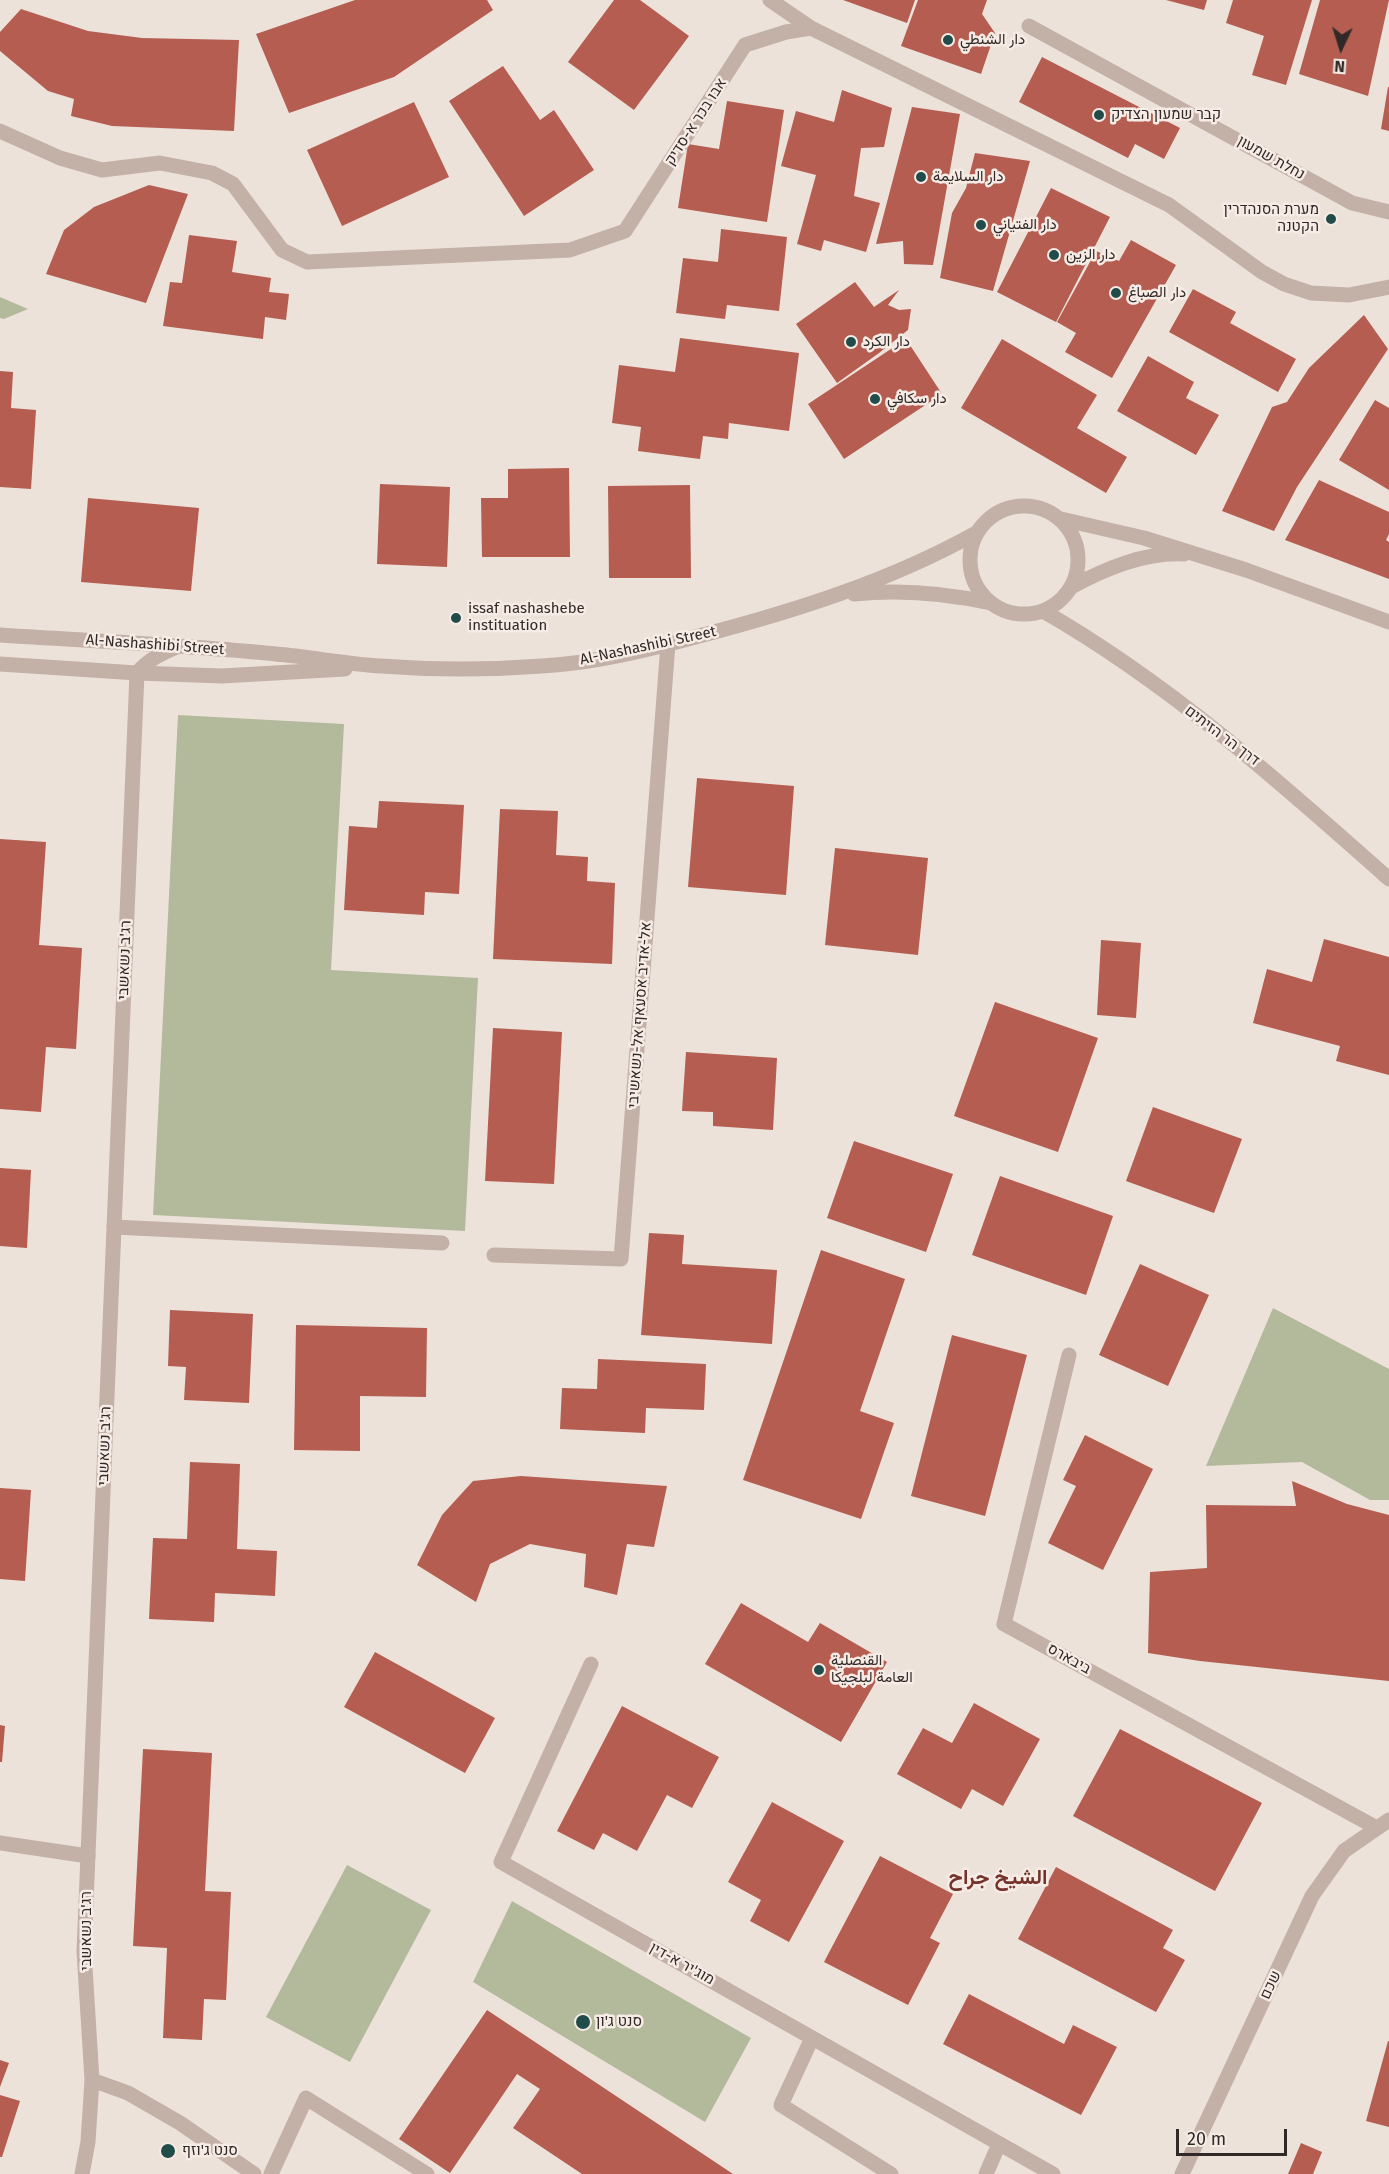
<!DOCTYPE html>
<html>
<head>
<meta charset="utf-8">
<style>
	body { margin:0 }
	#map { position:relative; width:1389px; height:2174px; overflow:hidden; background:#ede2da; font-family:"Fira Sans",sans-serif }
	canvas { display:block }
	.north { position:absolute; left:1311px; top:18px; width:60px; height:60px; -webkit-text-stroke:4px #f6ece5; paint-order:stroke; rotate:184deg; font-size:16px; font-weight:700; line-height:24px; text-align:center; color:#312927 }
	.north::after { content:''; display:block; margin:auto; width:21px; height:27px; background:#312927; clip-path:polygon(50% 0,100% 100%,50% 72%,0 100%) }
	.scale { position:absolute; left:1176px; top:2129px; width:111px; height:27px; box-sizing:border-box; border:3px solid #312927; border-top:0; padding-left:8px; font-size:18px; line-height:21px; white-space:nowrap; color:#312927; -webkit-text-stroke:4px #f6ece5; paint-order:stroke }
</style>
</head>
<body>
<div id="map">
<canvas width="1389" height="2174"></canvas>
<div class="north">N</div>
<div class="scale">20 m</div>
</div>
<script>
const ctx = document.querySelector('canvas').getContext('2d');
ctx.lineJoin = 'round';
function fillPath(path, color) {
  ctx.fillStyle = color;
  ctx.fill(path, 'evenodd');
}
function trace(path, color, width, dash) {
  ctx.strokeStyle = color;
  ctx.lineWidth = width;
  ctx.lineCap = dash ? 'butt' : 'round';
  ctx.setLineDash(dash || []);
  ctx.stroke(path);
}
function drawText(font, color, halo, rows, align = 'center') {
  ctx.font = font + ' "Fira Sans",Vazirmatn,Heebo,sans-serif';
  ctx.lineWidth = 5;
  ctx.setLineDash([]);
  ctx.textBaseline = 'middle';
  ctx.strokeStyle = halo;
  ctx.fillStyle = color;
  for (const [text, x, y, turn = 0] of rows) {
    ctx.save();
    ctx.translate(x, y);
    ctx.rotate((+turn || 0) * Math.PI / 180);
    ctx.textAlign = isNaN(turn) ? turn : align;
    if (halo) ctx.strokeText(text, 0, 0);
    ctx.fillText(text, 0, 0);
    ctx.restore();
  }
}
fillPath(new Path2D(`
	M 0,297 L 28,309 L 4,319 L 0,318 Z
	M 178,715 L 344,724 L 331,970 L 478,978 L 465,1231 L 153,1215 Z
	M 1273,1308 L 1389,1369 L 1389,1500 L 1370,1500 L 1302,1462 L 1206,1466 Z
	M 347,1865 L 431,1910 L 350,2062 L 266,2017 Z
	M 512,1901 L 751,2038 L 705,2122 L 473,1982 Z`), '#b3ba9c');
fillPath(new Path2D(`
	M 355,0 L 487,0 L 493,10 L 394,77 L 289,113 L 256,34 Z
	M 614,0 L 640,0 L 689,36 L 634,110 L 568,62 Z
	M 843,0 L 915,0 L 907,23 Z
	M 918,0 L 987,0 L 982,14 L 995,33 L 981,74 L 901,46 Z
	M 1166,0 L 1207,0 L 1204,10 Z
	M 1233,0 L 1312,0 L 1286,85 L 1252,75 L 1264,36 L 1226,23 Z
	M 1320,0 L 1389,0 L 1368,96 L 1299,74 Z
	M 21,9 L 88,31 L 142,38 L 239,40 L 234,131 L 112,126 L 71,116 L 74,99 L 48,91 L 0,51 L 0,32 Z
	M 1042,57 L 1180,128 L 1164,159 L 1135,144 L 1128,158 L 1019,102 Z
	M 503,66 L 540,120 L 554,110 L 594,170 L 524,216 L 449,101 Z
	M 1388,87 L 1389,87 L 1389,131 L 1381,129 Z
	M 842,90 L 892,108 L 884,147 L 861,148 L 854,196 L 880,203 L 866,252 L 824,240 L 821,251 L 797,244 L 816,175 L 781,166 L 796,111 L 834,122 Z
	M 727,101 L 784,110 L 767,222 L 678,208 L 688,144 L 719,149 Z
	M 414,102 L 449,177 L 342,226 L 307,150 Z
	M 912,107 L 960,114 L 933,265 L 904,264 L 903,241 L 876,244 Z
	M 975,153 L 1030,161 L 993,291 L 940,278 L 952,213 L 966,188 Z
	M 149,185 L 188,194 L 146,303 L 46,274 L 64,230 L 94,207 Z
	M 1051,188 L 1110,217 L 1056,322 L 997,292 Z
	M 721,229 L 787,237 L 779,311 L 727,305 L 725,319 L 676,313 L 683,258 L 718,262 Z
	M 189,235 L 237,241 L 232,272 L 271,278 L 269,292 L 289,294 L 286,320 L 265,317 L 263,339 L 163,326 L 170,282 L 182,283 Z
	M 1131,240 L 1176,265 L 1112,378 L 1065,352 L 1076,333 L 1057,322 L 1096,251 L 1119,261 Z
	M 855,282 L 874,307 L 899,290 L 888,305 L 899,310 L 911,309 L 908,330 L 879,353 L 837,383 L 796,324 Z
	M 1193,289 L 1236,312 L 1230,323 L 1296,359 L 1278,392 L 1169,332 Z
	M 1364,315 L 1388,349 L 1297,487 L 1274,531 L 1222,511 L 1272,407 L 1287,402 L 1309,368 Z
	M 680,338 L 799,353 L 789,431 L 729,423 L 728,439 L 703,436 L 700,459 L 638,451 L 641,427 L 612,423 L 619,365 L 675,372 Z
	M 906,339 L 942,394 L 844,459 L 808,404 Z
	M 1002,339 L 1097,395 L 1077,428 L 1127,457 L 1106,493 L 961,408 Z
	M 1148,356 L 1194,382 L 1186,398 L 1219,415 L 1196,455 L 1117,411 Z
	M 0,371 L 13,372 L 11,408 L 36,410 L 31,489 L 0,487 Z
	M 1375,400 L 1389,408 L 1389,490 L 1339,460 Z
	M 569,468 L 570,557 L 482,557 L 481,498 L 508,498 L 508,469 Z
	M 1319,480 L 1389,512 L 1389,534 L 1386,540 L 1389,542 L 1389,579 L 1285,540 Z
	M 380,484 L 450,487 L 447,567 L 377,564 Z
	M 690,485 L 691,578 L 609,578 L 608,486 Z
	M 88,498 L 199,508 L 191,591 L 81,582 Z
	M 697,778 L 794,786 L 786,895 L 688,887 Z
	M 379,801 L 464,805 L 459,894 L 425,892 L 424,915 L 344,910 L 349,826 L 377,828 Z
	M 500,809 L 558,811 L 556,855 L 588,857 L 587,881 L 615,883 L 612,964 L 493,959 Z
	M 0,839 L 46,842 L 39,945 L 82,948 L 76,1049 L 46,1047 L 41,1112 L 0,1109 Z
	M 835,848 L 928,858 L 918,955 L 825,945 Z
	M 1324,939 L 1389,957 L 1389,1075 L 1336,1061 L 1340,1046 L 1253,1023 L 1267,969 L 1312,982 Z
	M 1101,940 L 1141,943 L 1136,1018 L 1097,1015 Z
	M 995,1002 L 1098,1038 L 1058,1152 L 954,1116 Z
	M 493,1028 L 562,1032 L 554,1184 L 485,1181 Z
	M 686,1052 L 777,1058 L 773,1130 L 713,1126 L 713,1112 L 682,1111 Z
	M 1153,1107 L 1242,1139 L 1214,1213 L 1126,1181 Z
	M 854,1141 L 953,1174 L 926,1252 L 827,1218 Z
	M 0,1168 L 31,1170 L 27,1248 L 0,1246 Z
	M 1000,1176 L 1113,1216 L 1086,1295 L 972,1255 Z
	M 649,1233 L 684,1235 L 682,1264 L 777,1270 L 772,1344 L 641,1335 Z
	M 821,1250 L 905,1279 L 860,1411 L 894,1423 L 861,1519 L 743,1480 Z
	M 1140,1264 L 1209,1295 L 1168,1386 L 1099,1355 Z
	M 170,1310 L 253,1314 L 249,1403 L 184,1400 L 186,1367 L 168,1366 Z
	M 296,1325 L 427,1328 L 426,1397 L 360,1396 L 360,1451 L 294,1450 Z
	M 952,1335 L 1027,1355 L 985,1516 L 911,1496 Z
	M 598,1359 L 706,1364 L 704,1410 L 646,1408 L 645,1433 L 560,1429 L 562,1388 L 597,1389 Z
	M 1085,1435 L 1153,1469 L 1103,1570 L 1048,1543 L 1076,1486 L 1063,1480 Z
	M 190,1462 L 240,1464 L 237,1549 L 277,1551 L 275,1596 L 215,1593 L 214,1622 L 149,1619 L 153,1538 L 187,1539 Z
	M 521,1476 L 667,1486 L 654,1547 L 627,1544 L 617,1595 L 584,1587 L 586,1554 L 530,1544 L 490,1564 L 476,1602 L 417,1565 L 442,1515 L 473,1481 Z
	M 1292,1481 L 1347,1504 L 1389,1515 L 1389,1681 L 1200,1661 L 1148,1653 L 1150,1572 L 1207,1568 L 1206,1505 L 1296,1506 Z
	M 0,1488 L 31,1490 L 25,1581 L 0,1579 Z
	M 741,1603 L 808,1642 L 820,1623 L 887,1662 L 841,1742 L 705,1664 Z
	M 375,1652 L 495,1718 L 465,1773 L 344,1707 Z
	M 974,1703 L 1040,1739 L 1003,1806 L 972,1789 L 961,1809 L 897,1774 L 923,1728 L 952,1743 Z
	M 622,1706 L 719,1757 L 692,1808 L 667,1795 L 637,1851 L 603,1833 L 594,1850 L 557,1831 Z
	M 0,1725 L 5,1726 L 2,1762 L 0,1762 Z
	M 1120,1729 L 1262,1803 L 1215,1891 L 1073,1816 Z
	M 143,1749 L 212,1753 L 205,1891 L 231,1892 L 226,2000 L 204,1999 L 202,2040 L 163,2038 L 167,1948 L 133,1946 Z
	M 772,1802 L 844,1841 L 789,1942 L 750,1921 L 761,1900 L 728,1882 Z
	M 880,1856 L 953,1894 L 930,1938 L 940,1943 L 908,2005 L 824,1962 Z
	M 1056,1867 L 1173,1930 L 1163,1948 L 1185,1960 L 1156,2012 L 1018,1939 Z
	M 969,1994 L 1064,2044 L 1073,2025 L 1117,2047 L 1081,2115 L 943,2044 Z
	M 487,2010 L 733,2174 L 582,2174 L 513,2128 L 540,2089 L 517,2074 L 450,2173 L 399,2139 Z
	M 1388,2041 L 1389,2041 L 1389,2127 L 1366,2121 Z
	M 0,2060 L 9,2063 L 0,2087 Z
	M 0,2095 L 20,2101 L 2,2157 L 0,2157 Z
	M 1301,2143 L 1322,2152 L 1313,2174 L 1288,2174 Z`), '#b45d50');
trace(new Path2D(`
	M 1029,26 L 1352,203 L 1389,212
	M 114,1227 L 442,1243
	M 0,1843 L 88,1856
	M 812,2038 L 781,2105 L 891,2174
	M 271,2174 L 306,2098 L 427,2174
	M 986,2174 L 999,2144`), '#c3b1a8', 15);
trace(new Path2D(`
	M 770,0 L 811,28
	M 0,131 L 60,158 L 102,170 L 160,163 L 212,173 L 233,184 L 282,250 L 307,262 L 570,250 L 625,231 L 745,45 L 786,32 L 811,28 L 1169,205 L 1262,272 L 1284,284 L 1311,293 L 1349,295 L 1389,287
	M 179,646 C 162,653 149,659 137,673 L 84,1951 L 92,2080 L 128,2093 L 180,2123 L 254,2174
	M 494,1255 L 621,1259 L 668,644
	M 1069,1355 L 1004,1624 L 1377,1828
	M 591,1664 L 501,1862 L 1053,2174
	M 82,2174 L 88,2142 L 92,2080`), '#c3b1a8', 15);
trace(new Path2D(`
	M970 560a54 54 0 1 1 108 0a54 54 0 1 1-108 0Z
	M 1061,519 L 1144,538 L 1246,570 L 1389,622
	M 1071,587 C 1105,569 1144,552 1184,554
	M 854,594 C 901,589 945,593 991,603
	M 1043,611 C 1169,683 1281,783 1389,879
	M 0,635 C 92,641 184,645 276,654 C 311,657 346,664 381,666 C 433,670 489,670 542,666 C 595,663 648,650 699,636 C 795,611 890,581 976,533
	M 0,664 L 137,673 L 222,676 L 345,669
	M 1182,2174 L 1312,1896 L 1344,1851 L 1389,1820`), '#c3b1a8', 15);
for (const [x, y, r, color] of [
	[948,40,6,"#224c4a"],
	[1099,115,6,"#224c4a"],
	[921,177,6,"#224c4a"],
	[1331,219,6,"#224c4a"],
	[981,225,6,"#224c4a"],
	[1054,255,6,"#224c4a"],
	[1116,293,6,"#224c4a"],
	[851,342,6,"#224c4a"],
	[875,399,6,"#224c4a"],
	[456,618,6,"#224c4a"],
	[819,1670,6,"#224c4a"],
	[583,2022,8,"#224c4a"],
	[168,2151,8,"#224c4a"]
]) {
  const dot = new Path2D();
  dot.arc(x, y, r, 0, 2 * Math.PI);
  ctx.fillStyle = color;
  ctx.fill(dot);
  trace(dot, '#f6ece5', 2);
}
drawText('15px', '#312927', '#f6ece5', [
	["دار الشنطي",960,40],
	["קבר שמעון הצדיק",1111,115],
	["دار السلايمة",933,177],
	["מערת הסנהדרין",1319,210,"right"],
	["הקטנה",1319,227,"right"],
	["دار الفتياني",993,225],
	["دار الزين",1066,255],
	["دار الصباغ",1128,293],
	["دار الكرد",863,342],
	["دار سكافي",887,399],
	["issaf nashashebe",468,609],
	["instituation",468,626],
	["القنصلية",831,1661],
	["العامة لبلجيكا",831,1678],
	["סנט ג'ון",596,2022],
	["סנט ג'וזף",182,2151]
], 'left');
drawText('15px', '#312927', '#f6ece5', [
	["אבו בכר א-סדיק",696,122,-57],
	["נחלת שמעון",1271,158,29],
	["Al-Nashashibi Street",155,645,4],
	["Al-Nashashibi Street",648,646,-12],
	["דרך הר הזיתים",1222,736,37],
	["רג'ב נשאשבי",125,960,-88],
	["אל-אדיב אסעאף אל-נשאשיבי",640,1015,-86],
	["רג'ב נשאשבי",105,1446,-88],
	["ביבארס",1069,1659,29],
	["רג'ב נשאשבי",87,1931,-90],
	["מוג'יר א-דין",682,1964,29],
	["שכם",1271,1985,-65]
]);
drawText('bold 21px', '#74342b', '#f6ece5', [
	["الشيخ جراح",998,1878]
]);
</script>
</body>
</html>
